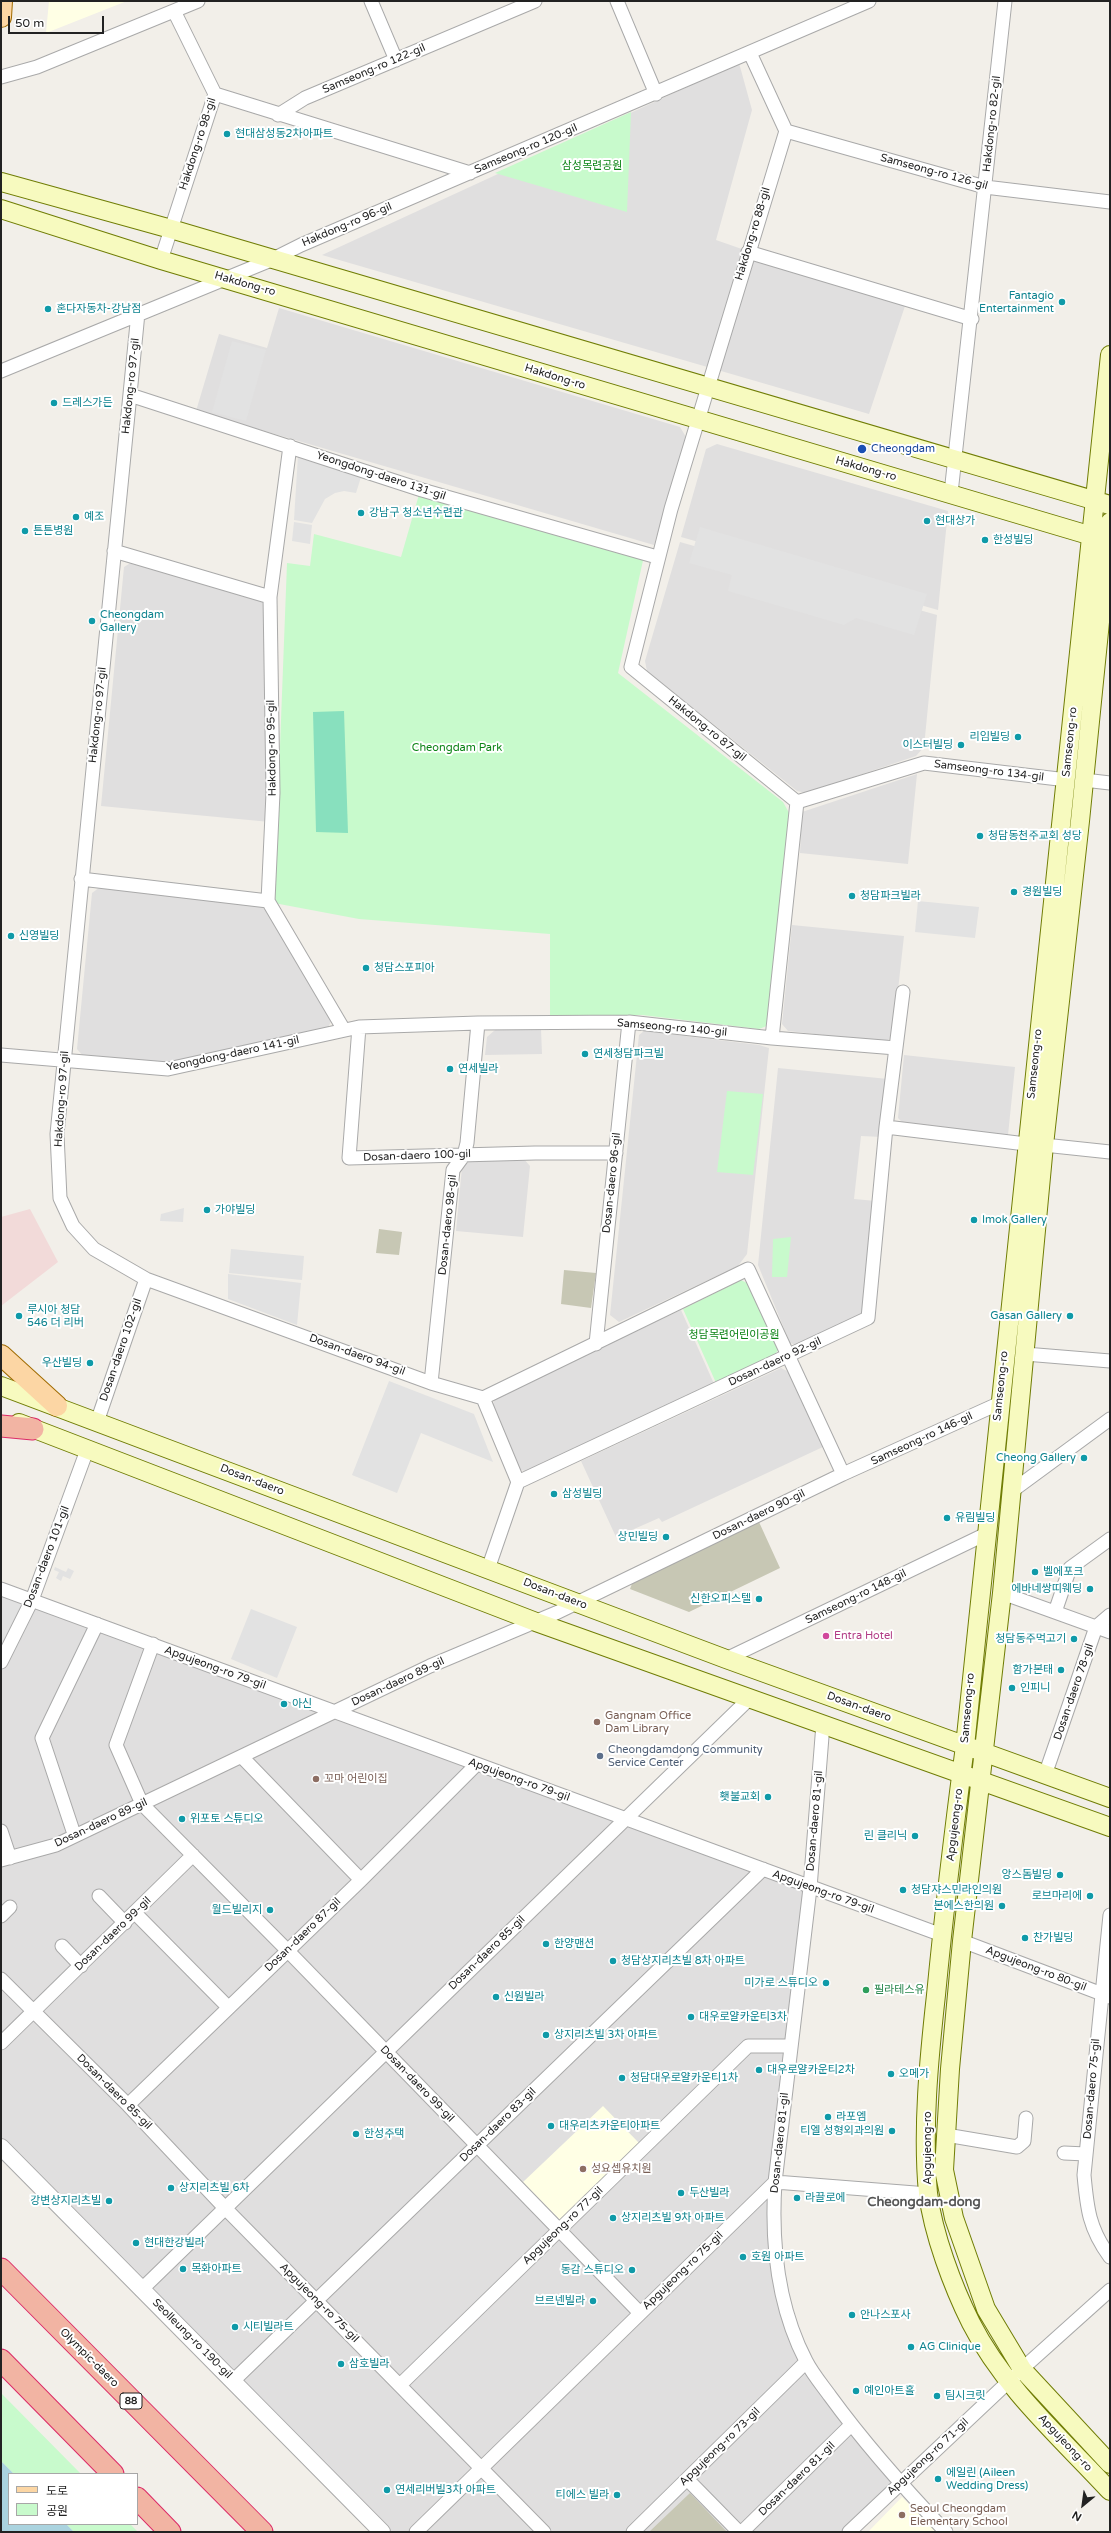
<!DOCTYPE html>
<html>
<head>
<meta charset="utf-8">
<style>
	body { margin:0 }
	#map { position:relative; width:1111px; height:2533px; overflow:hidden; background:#f2efe9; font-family:"Varela Round","Noto Sans KR",sans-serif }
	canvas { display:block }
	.frame { position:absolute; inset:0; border:2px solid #222; pointer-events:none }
	.legend { position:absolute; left:8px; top:2473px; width:130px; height:52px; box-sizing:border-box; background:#fff; border:1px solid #a7a7a7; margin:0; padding:5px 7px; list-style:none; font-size:12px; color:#222 }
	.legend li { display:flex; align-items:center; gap:8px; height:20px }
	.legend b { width:20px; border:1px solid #a7a7a7 }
	.north { position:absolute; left:1063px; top:2485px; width:40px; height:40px; -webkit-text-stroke:3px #fff; paint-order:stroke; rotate:209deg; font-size:11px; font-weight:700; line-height:16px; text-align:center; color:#222 }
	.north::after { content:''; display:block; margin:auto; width:14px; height:18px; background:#222; clip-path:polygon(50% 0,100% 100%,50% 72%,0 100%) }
	.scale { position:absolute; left:8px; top:16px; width:96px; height:18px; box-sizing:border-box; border:2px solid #222; border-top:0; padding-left:5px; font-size:12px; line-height:14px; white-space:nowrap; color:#222; -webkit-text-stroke:3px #fff; paint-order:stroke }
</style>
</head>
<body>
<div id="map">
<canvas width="1111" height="2533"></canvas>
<div class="frame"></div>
<ul class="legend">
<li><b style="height:5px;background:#fcd6a4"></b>도로</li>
<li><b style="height:11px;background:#c8facc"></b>공원</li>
</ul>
<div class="north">N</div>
<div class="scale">50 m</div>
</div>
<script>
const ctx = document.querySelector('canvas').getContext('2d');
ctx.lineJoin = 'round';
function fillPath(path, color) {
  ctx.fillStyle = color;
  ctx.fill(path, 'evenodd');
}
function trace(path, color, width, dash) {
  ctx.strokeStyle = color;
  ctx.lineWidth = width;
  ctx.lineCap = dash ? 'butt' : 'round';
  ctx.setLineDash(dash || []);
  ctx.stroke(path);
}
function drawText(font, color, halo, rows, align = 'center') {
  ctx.font = font + ' "Varela Round","Noto Sans KR",sans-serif';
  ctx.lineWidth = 4;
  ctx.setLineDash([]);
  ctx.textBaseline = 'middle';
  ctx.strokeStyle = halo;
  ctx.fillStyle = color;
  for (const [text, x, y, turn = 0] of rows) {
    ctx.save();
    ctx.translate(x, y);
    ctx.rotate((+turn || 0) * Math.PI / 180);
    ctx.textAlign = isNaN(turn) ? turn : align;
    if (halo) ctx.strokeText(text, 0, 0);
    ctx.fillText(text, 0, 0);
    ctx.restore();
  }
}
fillPath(new Path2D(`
	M 739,63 L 752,110 L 716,240 L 905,306 L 869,414 L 322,255 Z
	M 279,308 L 680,427 L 686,437 L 654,545 L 196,411 L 219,334 L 267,348 Z
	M 717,444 L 948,511 L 938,610 L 681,537 L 706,449 Z
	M 680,542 L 937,615 L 924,747 L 916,756 L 806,793 L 797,791 L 647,671 L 645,661 Z
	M 132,562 L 263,600 L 269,608 L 270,822 L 101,806 L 124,567 Z
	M 917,774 L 908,864 L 800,853 L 802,812 Z
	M 100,887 L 261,903 L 269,908 L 332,1019 L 328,1028 L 175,1064 L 83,1056 L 77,1049 L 92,893 Z
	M 792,925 L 904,936 L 893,1035 L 886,1042 L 788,1031 L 782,1024 Z
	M 541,1029 L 542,1054 L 485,1055 L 487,1037 L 495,1030 Z
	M 644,1031 L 759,1045 L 769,1048 L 747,1254 L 738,1266 L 619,1322 L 610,1315 L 639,1035 Z
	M 904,1055 L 1015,1067 L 1008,1135 L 905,1125 L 898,1118 Z
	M 778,1068 L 888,1079 L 882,1137 L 861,1136 L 854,1199 L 876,1201 L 864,1311 L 859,1318 L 796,1345 L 790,1343 L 758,1265 Z
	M 523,1158 L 530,1166 L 523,1237 L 456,1231 L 462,1167 L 469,1160 Z
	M 681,1310 L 715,1386 L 529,1472 L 520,1470 L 492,1407 L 495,1398 Z
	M 781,1368 L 791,1373 L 825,1446 L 662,1522 L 659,1518 L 616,1537 L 581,1461 Z
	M 1,1593 L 808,1883 L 767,2217 L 778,2303 L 806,2370 L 896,2481 L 844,2532 L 388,2532 L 1,2147 Z`), '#e0dfdf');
fillPath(new Path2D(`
	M 30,1209 L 58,1262 L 1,1306 L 1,1217 Z`), '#f2dad9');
fillPath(new Path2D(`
	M 49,1 L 127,1 L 46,33 Z
	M 603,2106 L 639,2143 L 561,2221 L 523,2182 Z
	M 902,2497 L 936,2532 L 868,2532 Z`), '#ffffe5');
fillPath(new Path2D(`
	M 379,1229 L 402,1232 L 399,1255 L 376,1253 Z
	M 564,1270 L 596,1273 L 591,1308 L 561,1304 Z
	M 759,1522 L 780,1568 L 689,1612 L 630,1589 L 633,1581 Z
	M 690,2493 L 727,2532 L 649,2532 Z`), '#c7c7b4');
fillPath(new Path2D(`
	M 631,112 L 627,212 L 495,173 Z
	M 420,491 L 644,556 L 618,673 L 783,802 L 792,818 L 769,1025 L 759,1029 L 642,1015 L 550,1015 L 550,934 L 359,919 L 274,903 L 287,563 L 310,566 L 314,534 L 401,557 Z
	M 727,1091 L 763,1094 L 753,1175 L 717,1172 Z
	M 791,1237 L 787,1277 L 772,1277 L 773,1239 Z
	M 741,1280 L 749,1284 L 779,1349 L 772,1358 L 717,1385 L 683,1309 Z
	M 1,2393 L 81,2474 L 14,2474 L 1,2461 Z
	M 66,2524 L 130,2524 L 138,2532 L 74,2532 Z`), '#c8facc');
fillPath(new Path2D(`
	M 344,711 L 348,833 L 316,832 L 313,712 Z`), '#88e0be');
fillPath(new Path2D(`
	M 232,341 L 266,350 L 246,421 L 212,412 Z
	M 298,455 L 362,474 L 356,493 L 344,491 L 335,493 L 325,499 L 312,523 L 294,520 Z
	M 294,522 L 312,525 L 310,544 L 292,541 Z
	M 700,527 L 927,594 L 914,635 L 856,618 L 844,625 L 728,591 L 732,575 L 689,563 Z
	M 918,901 L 979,907 L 975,938 L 915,932 Z
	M 184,1208 L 183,1222 L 160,1221 L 161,1214 Z
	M 231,1249 L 304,1256 L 302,1280 L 229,1273 Z
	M 228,1274 L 301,1283 L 297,1325 L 228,1299 Z
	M 389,1381 L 474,1414 L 493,1462 L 421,1433 L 397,1493 L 352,1475 Z
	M 55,1567 L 66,1572 L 68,1568 L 74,1571 L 70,1579 L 63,1576 L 61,1581 L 56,1578 L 59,1572 L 54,1570 Z
	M 1,1597 L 24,1606 L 1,1652 Z
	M 251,1609 L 297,1627 L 277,1678 L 231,1659 Z`), '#e2e2e2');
fillPath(new Path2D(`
	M 1,2461 L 14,2474 L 9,2474 L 9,2524 L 66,2524 L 74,2532 L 1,2532 Z`), '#aad3df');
const minor = new Path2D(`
	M 371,1 L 396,60
	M 617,1 L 656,94
	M 750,53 L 786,131 L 671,509 L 631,667 L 797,802
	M 1,77 L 37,67 L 198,1
	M 215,94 L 470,173
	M 278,115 L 305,98 L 535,1
	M 786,131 L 985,187 L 1110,202
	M 748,252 L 972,319
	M 161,260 L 215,94 L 174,11
	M 138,313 L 57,1134 L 60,1198 L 73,1226 L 94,1249 L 146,1279 L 431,1383 L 483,1398 L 518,1482
	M 1,371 L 271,260 L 301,245 L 869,1
	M 130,395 L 422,490 L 657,557
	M 290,446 L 270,597 L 273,793 L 268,901 L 344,1030
	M 951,493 L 1005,1
	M 114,551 L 270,597
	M 1084,780 L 1110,783
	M 797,802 L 924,763 L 1067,780
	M 81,879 L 268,901
	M 359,1027 L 349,1158 L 535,1153 L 616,1153
	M 772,1038 L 797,802
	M 1,1055 L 168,1069 L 359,1027 L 478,1023 L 629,1022 L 772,1038 L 896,1048
	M 886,1127 L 1026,1144
	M 1044,1145 L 1110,1152
	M 596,1344 L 629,1022
	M 1025,1354 L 1110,1361
	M 431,1383 L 453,1170 L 464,1155 L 467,1143 L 478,1023
	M 483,1398 L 748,1269 L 843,1474
	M 97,1422 L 146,1279
	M 1012,1491 L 1110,1419
	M 488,1569 L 518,1482 L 868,1318 L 886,1127 L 903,992
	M 1,1589 L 942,1935
	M 1002,1593 L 1110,1632
	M 1055,1612 L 1070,1568 L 1110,1539
	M 153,1644 L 116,1745 L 142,1804 L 287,1950 L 640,2313
	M 726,1659 L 986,1534
	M 1,1662 L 32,1600 L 87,1450
	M 823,1724 L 810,1888 L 775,2182 C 771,2244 777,2305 806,2361 C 812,2373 822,2385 830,2396 C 865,2444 905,2489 946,2532
	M 242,1757 L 361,1880
	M 1045,1775 L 1096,1627 L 1110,1615
	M 1,1831 L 10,1858
	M 74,1834 L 42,1738 L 97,1624
	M 1,1860 L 56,1845 L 430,1666 L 556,1613 L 843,1474 L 1000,1403
	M 99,1896 L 125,1923
	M 135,1913 L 228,2007
	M 1110,1915 L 1084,2175 C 1087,2208 1089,2229 1110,2257
	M 1,1916 L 10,1907
	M 962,1941 L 1110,1997
	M 62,1946 L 81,1966
	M 1,1979 L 128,2105 L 225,2208 L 544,2532
	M 1,2043 L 193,1855
	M 128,2105 L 361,1880 L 476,1765
	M 946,2135 L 1017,2147 L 1024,2141 L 1026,2118
	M 1064,2153 L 1086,2154
	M 141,2290 L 749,1699
	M 233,2381 L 763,1869
	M 400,2385 L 748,2046 L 791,2046
	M 687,2479 L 739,2532
	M 416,2532 L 775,2182 L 928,2194
	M 633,2532 L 806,2362
	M 742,2532 L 851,2425
	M 849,2532 L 1022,2369 L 1110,2290`);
const tertiary = new Path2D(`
	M 1,2147 L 382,2532`);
const secondary = new Path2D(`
	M 1,182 L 171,229 L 1110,505
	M 1,209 L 161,260 L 1102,539
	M 1110,355 L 965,1746 C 954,1829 944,1912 936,1995 C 929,2058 922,2130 928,2193 C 933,2234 953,2287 971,2323 C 1004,2388 1061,2438 1110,2491
	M 1110,522 L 1080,821 L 1044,1145 L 1002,1593 L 962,1941 L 950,2069 L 944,2170 L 954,2218 L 986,2309 L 1022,2369 L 1110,2464
	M 1,1386 L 726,1659 L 1110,1798
	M 19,1423 L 536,1622 L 1110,1827`);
const primary = new Path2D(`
	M 1,17 L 2,1
	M 1,1355 L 57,1406`);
const trunk = new Path2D(`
	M 1,1426 L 33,1429
	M 1,2269 L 262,2532
	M 1,2360 L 113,2474
	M 137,2498 L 170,2532`);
trace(minor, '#a9a9a9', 15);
trace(tertiary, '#a9a9a9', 18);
trace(secondary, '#707d05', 20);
trace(primary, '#a06b00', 22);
trace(trunk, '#dc2a67', 23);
trace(minor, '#fff', 13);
trace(tertiary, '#fff', 16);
trace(secondary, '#f7fabf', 18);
trace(primary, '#fcd6a4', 20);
trace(trunk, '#f2b4a3', 21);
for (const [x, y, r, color] of [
	[227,134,4,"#0f9aa8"],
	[1062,302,4,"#0f9aa8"],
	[48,309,4,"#0f9aa8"],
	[54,403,4,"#0f9aa8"],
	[862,449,5,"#1a4fb4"],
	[361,513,4,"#0f9aa8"],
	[76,517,4,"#0f9aa8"],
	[927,521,4,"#0f9aa8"],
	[25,531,4,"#0f9aa8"],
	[985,540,4,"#0f9aa8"],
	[92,621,4,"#0f9aa8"],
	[1018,737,4,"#0f9aa8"],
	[961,745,4,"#0f9aa8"],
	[980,836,4,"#0f9aa8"],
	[1014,892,4,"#0f9aa8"],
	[852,896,4,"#0f9aa8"],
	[11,936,4,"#0f9aa8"],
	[366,968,4,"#0f9aa8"],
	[585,1054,4,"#0f9aa8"],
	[450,1069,4,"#0f9aa8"],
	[207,1210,4,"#0f9aa8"],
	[974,1220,4,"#0f9aa8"],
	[19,1316,4,"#0f9aa8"],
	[1070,1316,4,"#0f9aa8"],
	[90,1363,4,"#0f9aa8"],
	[1084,1458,4,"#0f9aa8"],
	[554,1494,4,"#0f9aa8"],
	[947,1518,4,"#0f9aa8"],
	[666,1537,4,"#0f9aa8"],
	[1035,1572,4,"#0f9aa8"],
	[1090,1589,4,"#0f9aa8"],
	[759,1599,4,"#0f9aa8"],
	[826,1636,4,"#d1479c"],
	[1074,1639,4,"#0f9aa8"],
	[1061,1670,4,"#0f9aa8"],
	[1012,1688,4,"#0f9aa8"],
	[284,1704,4,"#0f9aa8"],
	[597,1722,4,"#8d6e63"],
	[600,1756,4,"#5c6f8a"],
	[316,1779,4,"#8d6e63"],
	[768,1797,4,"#0f9aa8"],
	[182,1819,4,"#0f9aa8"],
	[915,1836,4,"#0f9aa8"],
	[1060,1875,4,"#0f9aa8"],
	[903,1890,4,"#0f9aa8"],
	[1090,1896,4,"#0f9aa8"],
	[1002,1906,4,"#0f9aa8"],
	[270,1910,4,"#0f9aa8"],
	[1025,1938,4,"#0f9aa8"],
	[546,1944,4,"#0f9aa8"],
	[613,1961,4,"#0f9aa8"],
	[826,1983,4,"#0f9aa8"],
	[866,1990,4,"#2e9e5b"],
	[496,1997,4,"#0f9aa8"],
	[691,2017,4,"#0f9aa8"],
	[546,2035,4,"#0f9aa8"],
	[759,2070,4,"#0f9aa8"],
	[891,2074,4,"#0f9aa8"],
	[622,2078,4,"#0f9aa8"],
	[828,2117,4,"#0f9aa8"],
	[551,2126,4,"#0f9aa8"],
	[892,2131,4,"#0f9aa8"],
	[356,2134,4,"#0f9aa8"],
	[583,2169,4,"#8d6e63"],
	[171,2188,4,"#0f9aa8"],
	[681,2193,4,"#0f9aa8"],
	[797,2198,4,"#0f9aa8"],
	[109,2201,4,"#0f9aa8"],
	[613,2218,4,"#0f9aa8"],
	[136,2243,4,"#0f9aa8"],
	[743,2257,4,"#0f9aa8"],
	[183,2269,4,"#0f9aa8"],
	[632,2270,4,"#0f9aa8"],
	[593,2301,4,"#0f9aa8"],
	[852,2315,4,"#0f9aa8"],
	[235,2327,4,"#0f9aa8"],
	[911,2347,4,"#0f9aa8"],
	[341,2364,4,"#0f9aa8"],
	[856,2391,4,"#0f9aa8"],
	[937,2396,4,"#0f9aa8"],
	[938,2479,4,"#0f9aa8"],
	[387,2490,4,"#0f9aa8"],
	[617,2495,4,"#0f9aa8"],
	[902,2515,4,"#8d6e63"]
]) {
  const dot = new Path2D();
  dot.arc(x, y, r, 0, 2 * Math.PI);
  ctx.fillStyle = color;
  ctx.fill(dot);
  trace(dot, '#fff', 1.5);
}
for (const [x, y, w] of [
	[131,2401,22]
]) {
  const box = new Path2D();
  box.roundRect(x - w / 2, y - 8, w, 16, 3);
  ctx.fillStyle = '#fff';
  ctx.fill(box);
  trace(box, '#222', 1);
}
drawText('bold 10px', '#222', null, [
	["88",131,2401]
]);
drawText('11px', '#222', '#fff', [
	["Samseong-ro 122-gil",374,69,-23],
	["Hakdong-ro 82-gil",992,124,-84],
	["Hakdong-ro 98-gil",198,144,-72],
	["Samseong-ro 120-gil",526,149,-23],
	["Samseong-ro 126-gil",934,172,15],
	["Hakdong-ro 96-gil",347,225,-23],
	["Hakdong-ro 88-gil",753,234,-73],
	["Hakdong-ro",245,284,16],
	["Hakdong-ro",555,377,17],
	["Hakdong-ro 97-gil",131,386,-84],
	["Hakdong-ro",866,469,16],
	["Yeongdong-daero 131-gil",381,476,18],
	["Hakdong-ro 97-gil",98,715,-84],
	["Hakdong-ro 87-gil",707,729,39],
	["Samseong-ro",1070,742,-84],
	["Hakdong-ro 95-gil",272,748,-91],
	["Samseong-ro 134-gil",989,771,7],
	["Samseong-ro 140-gil",672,1028,5],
	["Yeongdong-daero 141-gil",233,1054,-12],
	["Samseong-ro",1035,1064,-84],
	["Hakdong-ro 97-gil",62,1099,-86],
	["Dosan-daero 100-gil",417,1156,-2],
	["Dosan-daero 96-gil",612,1183,-84],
	["Dosan-daero 98-gil",448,1225,-84],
	["Dosan-daero 102-gil",121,1350,-71],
	["Dosan-daero 94-gil",357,1355,20],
	["Dosan-daero 92-gil",775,1362,-25],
	["Samseong-ro",1001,1386,-84],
	["Samseong-ro 146-gil",922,1439,-25],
	["Dosan-daero",252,1480,21],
	["Dosan-daero 90-gil",759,1515,-26],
	["Dosan-daero 101-gil",47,1557,-69],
	["Dosan-daero",555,1594,21],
	["Samseong-ro 148-gil",856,1597,-26],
	["Apgujeong-ro 79-gil",215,1668,20],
	["Dosan-daero 89-gil",398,1682,-25],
	["Dosan-daero 78-gil",1074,1692,-71],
	["Dosan-daero",859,1707,20],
	["Samseong-ro",968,1708,-85],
	["Apgujeong-ro 79-gil",519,1780,20],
	["Dosan-daero 81-gil",815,1821,-85],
	["Dosan-daero 89-gil",101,1823,-25],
	["Apgujeong-ro",955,1825,-83],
	["Apgujeong-ro 79-gil",823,1892,20],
	["Dosan-daero 99-gil",113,1934,-44],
	["Dosan-daero 87-gil",303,1935,-44],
	["Dosan-daero 85-gil",487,1953,-44],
	["Apgujeong-ro 80-gil",1036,1969,21],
	["Dosan-daero 99-gil",417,2084,46],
	["Dosan-daero 75-gil",1092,2089,-85],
	["Dosan-daero 85-gil",114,2092,45],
	["Dosan-daero 83-gil",498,2125,-44],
	["Dosan-daero 81-gil",780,2143,-84],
	["Apgujeong-ro",928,2148,-90],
	["Apgujeong-ro 77-gil",563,2226,-44],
	["Apgujeong-ro 75-gil",683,2271,-44],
	["Apgujeong-ro 75-gil",319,2303,45],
	["Seolleung-ro 190-gil",192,2339,45],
	["Olympic-daero",89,2358,45],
	["Apgujeong-ro",1065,2443,47],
	["Apgujeong-ro 73-gil",720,2447,-44],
	["Apgujeong-ro 71-gil",928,2457,-43],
	["Dosan-daero 81-gil",797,2479,-44]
]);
drawText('11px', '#0d838f', '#fff', [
	["현대삼성동2차아파트",235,134],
	["Fantagio",1054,296,"right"],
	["Entertainment",1054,309,"right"],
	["혼다자동차-강남점",56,309],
	["드레스가든",62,403],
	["강남구 청소년수련관",369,513],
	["예조",84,517],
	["현대상가",935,521],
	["튼튼병원",33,531],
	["한성빌딩",993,540],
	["Cheongdam",100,615],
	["Gallery",100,628],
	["리임빌딩",1010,737,"right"],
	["이스터빌딩",953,745,"right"],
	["청담동천주교회 성당",988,836],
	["경원빌딩",1022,892],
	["청담파크빌라",860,896],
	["신영빌딩",19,936],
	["청담스포피아",374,968],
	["연세청담파크빌",593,1054],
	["연세빌라",458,1069],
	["가야빌딩",215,1210],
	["Imok Gallery",982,1220],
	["루시아 청담",27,1310],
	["546 더 리버",27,1323],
	["Gasan Gallery",1062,1316,"right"],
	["우산빌딩",82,1363,"right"],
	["Cheong Gallery",1076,1458,"right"],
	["삼성빌딩",562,1494],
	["유림빌딩",955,1518],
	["상민빌딩",658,1537,"right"],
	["벨에포크",1043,1572],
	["에바네쌍띠웨딩",1082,1589,"right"],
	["신한오피스텔",751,1599,"right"],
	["청담동주먹고기",1066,1639,"right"],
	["함가본태",1053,1670,"right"],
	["인피니",1020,1688],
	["아신",292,1704],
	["횃불교회",760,1797,"right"],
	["위포토 스튜디오",190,1819],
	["린 클리닉",907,1836,"right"],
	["앙스돔빌딩",1052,1875,"right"],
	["청담쟈스민라인의원",911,1890],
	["로브마리에",1082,1896,"right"],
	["본에스한의원",994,1906,"right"],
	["월드빌리지",262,1910,"right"],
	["찬가빌딩",1033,1938],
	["한양맨션",554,1944],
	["청담상지리츠빌 8차 아파트",621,1961],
	["미가로 스튜디오",818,1983,"right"],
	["신원빌라",504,1997],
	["대우로얄카운티3차",699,2017],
	["상지리츠빌 3차 아파트",554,2035],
	["대우로얄카운티2차",767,2070],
	["오메가",899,2074],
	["청담대우로얄카운티1차",630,2078],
	["라포엠",836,2117],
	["대우리츠카운티아파트",559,2126],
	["티엘 성형외과의원",884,2131,"right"],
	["한성주택",364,2134],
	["상지리츠빌 6차",179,2188],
	["두산빌라",689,2193],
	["라끌로에",805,2198],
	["강변상지리츠빌",101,2201,"right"],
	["상지리츠빌 9차 아파트",621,2218],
	["현대한강빌라",144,2243],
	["호원 아파트",751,2257],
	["목화아파트",191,2269],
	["동감 스튜디오",624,2270,"right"],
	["브르넨빌라",585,2301,"right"],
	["안나스포사",860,2315],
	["시티빌라트",243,2327],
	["AG Clinique",919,2347],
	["삼호빌라",349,2364],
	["예인아트홀",864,2391],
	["팀시크릿",945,2396],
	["에일린 (Aileen",946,2473],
	["Wedding Dress)",946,2486],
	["연세리버빌3차 아파트",395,2490],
	["티에스 빌라",609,2495,"right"]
], 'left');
drawText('11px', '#0c8416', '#fff', [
	["삼성목련공원",592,166],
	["Cheongdam Park",457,748],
	["청담목련어린이공원",734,1335]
]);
drawText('11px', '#164399', '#fff', [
	["Cheongdam",871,449]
], 'left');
drawText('11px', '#b23c85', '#fff', [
	["Entra Hotel",834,1636]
], 'left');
drawText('11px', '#785e54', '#fff', [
	["Gangnam Office",605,1716],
	["Dam Library",605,1729],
	["꼬마 어린이집",324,1779],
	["성요셉유치원",591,2169],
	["Seoul Cheongdam",910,2509],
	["Elementary School",910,2522]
], 'left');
drawText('11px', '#4e5e75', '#fff', [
	["Cheongdamdong Community",608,1750],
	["Service Center",608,1763]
], 'left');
drawText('11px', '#27864d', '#fff', [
	["필라테스유",874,1990]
], 'left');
drawText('bold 13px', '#555', '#fff', [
	["Cheongdam-dong",924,2203]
]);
</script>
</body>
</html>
